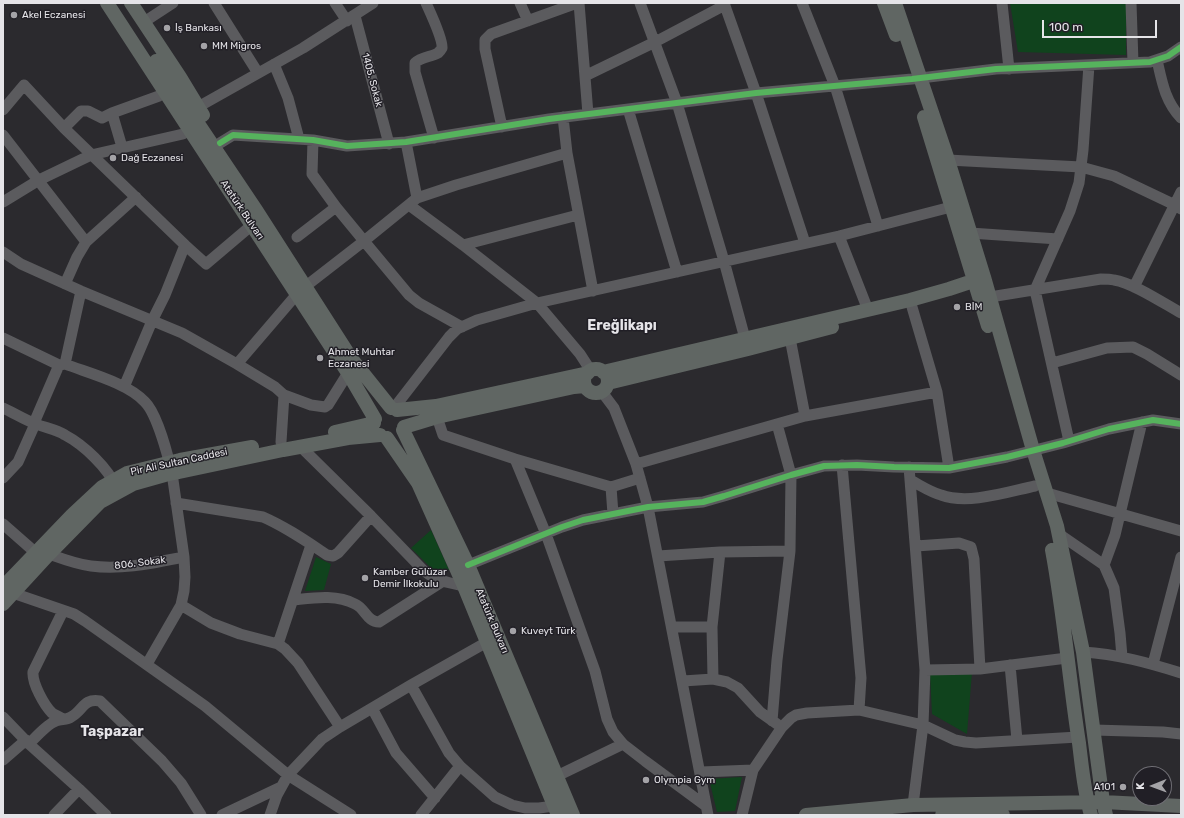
<!DOCTYPE html>
<html>
<head>
<meta charset="utf-8">
<style>
	body { margin:0 }
	#map { position:relative; width:1184px; height:818px; overflow:hidden; background:#2b2a2e; font-family:Rubik,sans-serif }
	canvas { display:block }
	.frame { position:absolute; inset:0; border:4px solid #e5e4e8; pointer-events:none }
	.north { position:absolute; left:1132px; top:766px; width:40px; height:40px; box-sizing:border-box; background:#211f26; border:1px solid #6f6e74; border-radius:50%; rotate:269deg; font-size:11px; font-weight:700; line-height:16px; text-align:center; color:#e5e4e8 }
	.north::after { content:''; display:block; margin:auto; width:14px; height:18px; background:#a4a3a7; clip-path:polygon(50% 0,100% 100%,50% 72%,0 100%) }
	.scale { position:absolute; left:1042px; top:20px; width:115px; height:18px; box-sizing:border-box; border:2px solid #e5e4e8; border-top:0; padding-left:5px; font-size:12px; line-height:14px; white-space:nowrap; color:#e5e4e8; -webkit-text-stroke:3px #211f26; paint-order:stroke }
</style>
</head>
<body>
<div id="map">
<canvas width="1184" height="818"></canvas>
<div class="frame"></div>
<div class="north">K</div>
<div class="scale">100 m</div>
</div>
<script>
const ctx = document.querySelector('canvas').getContext('2d');
ctx.lineJoin = 'round';
function fillPath(path, color) {
  ctx.fillStyle = color;
  ctx.fill(path, 'evenodd');
}
function trace(path, color, width, dash) {
  ctx.strokeStyle = color;
  ctx.lineWidth = width;
  ctx.lineCap = dash ? 'butt' : 'round';
  ctx.setLineDash(dash || []);
  ctx.stroke(path);
}
function drawText(font, color, halo, rows, align = 'center') {
  ctx.font = font + ' Rubik,sans-serif';
  ctx.lineWidth = 3;
  ctx.setLineDash([]);
  ctx.textBaseline = 'middle';
  ctx.strokeStyle = halo;
  ctx.fillStyle = color;
  for (const [text, x, y, turn = 0] of rows) {
    ctx.save();
    ctx.translate(x, y);
    ctx.rotate((+turn || 0) * Math.PI / 180);
    ctx.textAlign = isNaN(turn) ? turn : align;
    if (halo) ctx.strokeText(text, 0, 0);
    ctx.fillText(text, 0, 0);
    ctx.restore();
  }
}
fillPath(new Path2D(`
	M 1010,3 L 1126,3 L 1126,55 L 1018,52 Z
	M 431,530 L 449,570 L 438,572 L 431,568 L 411,548 Z
	M 316,557 L 331,564 L 324,590 L 305,591 Z
	M 972,672 L 967,734 L 932,714 L 930,673 Z
	M 742,777 L 735,811 L 717,812 L 709,779 Z`), '#10431d');
trace(new Path2D(`
	M 214,3 L 258,73
	M 335,3 L 347,21
	M 426,3 C 430,12 443,39 442,48 C 441,50 440,51 438,53 C 431,57 421,57 415,63 L 415,72 L 434,138
	M 520,3 L 528,21
	M 579,3 L 588,114
	M 640,3 L 677,103 L 724,261 L 747,346
	M 724,3 L 756,93 L 805,243
	M 802,3 L 835,86 L 878,226
	M 1002,3 L 1009,69
	M 1131,3 L 1133,63
	M 355,16 L 389,144
	M 144,22 L 173,3
	M 1157,60 C 1162,82 1165,101 1181,118
	M 274,64 L 288,98 L 299,139
	M 585,76 L 655,42 L 725,5
	M 198,107 L 303,48 L 373,3
	M 628,109 L 677,272
	M 3,110 L 24,85 L 64,128 L 185,245 L 165,295 L 152,321 L 124,387
	M 112,113 L 122,147
	M 563,117 L 567,153 L 593,291
	M 502,127 L 485,49 L 485,40 L 491,34 L 577,3
	M 64,128 L 81,111 L 88,111 L 102,118 L 112,113 L 159,96
	M 3,135 L 86,242
	M 406,142 L 417,198
	M 220,143 L 233,135 L 313,140 L 347,146 L 406,142 L 549,119 L 756,93 L 912,79 L 996,69 L 1150,62 L 1168,56 L 1181,47
	M 948,160 L 1081,167 L 1114,176 L 1175,205 L 1181,209
	M 3,202 L 39,180 L 91,155 L 183,134
	M 409,205 L 463,245 L 578,215
	M 970,233 L 1058,239
	M 839,236 L 868,310
	M 297,237 L 336,207 L 312,174 L 313,140
	M 185,245 L 206,264 L 252,225
	M 463,245 L 537,303 L 580,354 L 591,371
	M 3,252 L 21,264 L 81,291 L 182,333 L 237,364 L 275,387 L 284,395 L 281,442
	M 65,284 L 77,257 L 86,242 L 136,197
	M 306,286 L 364,241 L 336,207
	M 1134,287 L 1181,192
	M 990,297 L 1101,279 C 1105,279 1110,279 1114,280 C 1133,283 1163,303 1181,313
	M 912,307 L 937,392 L 949,468
	M 462,327 L 419,303 L 409,295 L 364,241 L 417,198 L 456,185 L 567,153
	M 3,338 L 59,365 L 65,364 C 88,373 128,383 145,402 C 157,414 168,456 172,473 L 184,557 L 185,577 L 184,591 L 181,605 L 147,664
	M 790,338 L 805,416
	M 1052,363 L 1107,348 L 1133,347 L 1147,354 L 1181,375
	M 65,364 L 81,291
	M 237,364 L 297,294
	M 602,392 L 614,408 L 636,464 L 648,507 L 708,815
	M 284,395 L 311,405 L 325,407 L 328,405 L 348,373
	M 3,408 C 14,413 25,420 36,424 C 46,428 57,430 65,435 C 84,445 108,468 116,487
	M 394,408 L 449,337 L 457,329 L 477,320 L 537,303 L 839,236 L 951,207
	M 437,417 L 443,435 L 515,459 L 611,487 L 640,478
	M 34,423 L 59,365
	M 1069,441 L 1035,290 L 1070,211 L 1079,183 L 1083,150 L 1089,65
	M 301,447 L 371,516 L 424,571 C 437,581 449,583 464,586
	M 515,459 L 546,534 L 595,671 L 607,719 L 613,732 L 623,744 L 645,761 L 706,806
	M 636,464 L 805,416 L 937,392
	M 842,465 L 861,678 L 859,710
	M 909,467 L 925,670 L 923,725 L 913,805
	M 3,478 L 18,462 L 35,424
	M 910,480 C 920,485 930,492 941,495 C 968,505 1007,492 1035,486
	M 611,487 L 613,514
	M 1047,493 L 1181,531
	M 176,503 L 263,517 C 286,527 306,541 327,555 L 333,556 L 338,553 L 371,516
	M 3,524 L 36,553
	M 1059,534 L 1104,565 L 1114,588 L 1120,633 L 1122,657
	M 916,546 L 959,543 L 971,547 L 974,559 L 980,669
	M 49,554 C 63,559 76,564 91,566 C 122,570 153,563 184,557
	M 658,556 L 720,552 L 790,551
	M 468,565 L 562,527 L 583,520 L 648,507 L 703,502 L 724,496 L 791,475 L 824,466 L 857,465 L 894,467 L 949,468 L 1007,457 L 1063,443 L 1109,429 L 1153,420 L 1181,424
	M 1104,565 L 1115,535 L 1142,422
	M 7,591 L 74,614 L 85,621 L 205,706 L 288,775 L 351,815
	M 293,600 C 313,598 336,594 355,604 C 365,608 367,622 379,622 L 443,581
	M 181,605 L 211,623 L 240,634 L 278,644 L 285,649 L 298,663 L 340,727
	M 672,627 L 712,627
	M 278,644 L 311,545
	M 1083,652 C 1117,654 1149,663 1181,673
	M 1153,664 L 1181,557
	M 1010,665 L 1017,740
	M 925,670 L 980,669 L 1067,658
	M 713,679 L 712,627 L 720,552
	M 683,681 L 713,679 L 727,682 L 738,688 L 760,712 L 777,724
	M 411,685 L 449,753 L 460,766 L 495,797 L 512,805 L 525,808 L 539,808 L 554,806
	M 372,708 L 396,753 L 435,798
	M 3,717 L 29,744 L 79,789 L 106,815
	M 63,719 C 60,717 55,715 52,713 C 44,705 32,683 33,672 L 63,611
	M 772,721 L 777,660 L 790,551 L 791,475 L 777,424
	M 1094,730 L 1163,732 L 1181,734
	M 29,744 C 36,737 47,724 56,721 C 61,719 67,720 71,717 C 83,711 83,698 100,701 L 162,761 L 181,783 L 201,815
	M 3,760 L 26,740
	M 701,772 L 753,770
	M 557,776 L 623,744
	M 54,815 L 79,789
	M 222,815 L 281,787
	M 270,815 L 277,795 L 288,775 L 322,739 L 340,727 L 411,685 L 487,642
	M 421,815 L 460,766
	M 742,815 L 753,770 L 782,727 L 791,718 L 796,715 L 807,713 L 859,710 L 923,725 L 955,740 L 965,742 L 976,743 L 1078,737`), '#5b5b5e', 11);
trace(new Path2D(`
	M 107,3 L 348,373 L 375,419
	M 131,3 L 180,77 L 203,115
	M 884,3 L 896,35
	M 895,3 L 948,160 L 984,277 L 1033,450 L 1057,526 L 1083,652 L 1103,802 L 1106,815
	M 156,61 L 256,210 L 351,358 L 391,408
	M 924,117 L 988,326
	M584 381a12 12 0 1 1 24 0a12 12 0 1 1-24 0Z
	M 603,372 L 910,300 L 949,289 L 982,278
	M 608,383 L 748,349 L 832,327
	M 397,410 L 436,406 L 588,373
	M 404,427 L 437,417 L 574,387 L 585,386
	M 403,430 L 468,565 L 573,815
	M 335,432 L 374,423
	M 387,438 L 418,483 L 435,521 L 464,586 L 558,815
	M 1052,550 C 1064,614 1069,679 1079,743 C 1082,767 1084,792 1091,815
	M 3,587 L 72,515 L 102,487 L 127,473 L 180,460 L 252,447
	M 3,604 L 49,554 L 100,502 L 133,484 L 165,475 L 283,450 L 348,438 L 380,435
	M 806,815 L 913,805 L 1103,802 L 1181,806
	M 942,815 L 1003,815`), '#606663', 14);
trace(new Path2D(`
	M 220,143 L 233,135 L 313,140 L 347,146 L 406,142 L 549,119 L 756,93 L 912,79 L 996,69 L 1150,62 L 1168,56 L 1181,47
	M 468,565 L 562,527 L 583,520 L 648,507 L 703,502 L 724,496 L 791,475 L 824,466 L 857,465 L 894,467 L 949,468 L 1007,457 L 1063,443 L 1109,429 L 1153,420 L 1181,424`), '#56b35d', 6);
for (const [x, y, r, color] of [
	[14,15,4,"#a4a3a7"],
	[167,28,4,"#a4a3a7"],
	[204,46,4,"#a4a3a7"],
	[113,158,4,"#a4a3a7"],
	[957,307,4,"#a4a3a7"],
	[320,358,4,"#a4a3a7"],
	[365,578,4,"#a4a3a7"],
	[513,631,4,"#a4a3a7"],
	[646,780,4,"#a4a3a7"],
	[1123,787,4,"#a4a3a7"]
]) {
  const dot = new Path2D();
  dot.arc(x, y, r, 0, 2 * Math.PI);
  ctx.fillStyle = color;
  ctx.fill(dot);
  trace(dot, '#211f26', 1.5);
}
drawText('10px', '#e5e4e8', '#211f26', [
	["Akel Eczanesi",22,15],
	["İş Bankası",175,28],
	["MM Migros",212,46],
	["Dağ Eczanesi",121,158],
	["BİM",965,307],
	["Ahmet Muhtar",328,352],
	["Eczanesi",328,364],
	["Kamber Gülüzar",373,572],
	["Demir İlkokulu",373,584],
	["Kuveyt Türk",521,631],
	["Olympia Gym",654,780],
	["A101",1115,787,"right"]
], 'left');
drawText('10px', '#e5e4e8', '#211f26', [
	["1405. Sokak",372,80,75],
	["Atatürk Bulvarı",242,210,56],
	["Pir Ali Sultan Caddesi",179,462,-12],
	["806. Sokak",140,563,-7],
	["Atatürk Bulvarı",492,621,67]
]);
drawText('bold 14px', '#e5e4e8', '#211f26', [
	["Ereğlikapı",622,326],
	["Taşpazar",112,732]
]);
</script>
</body>
</html>
